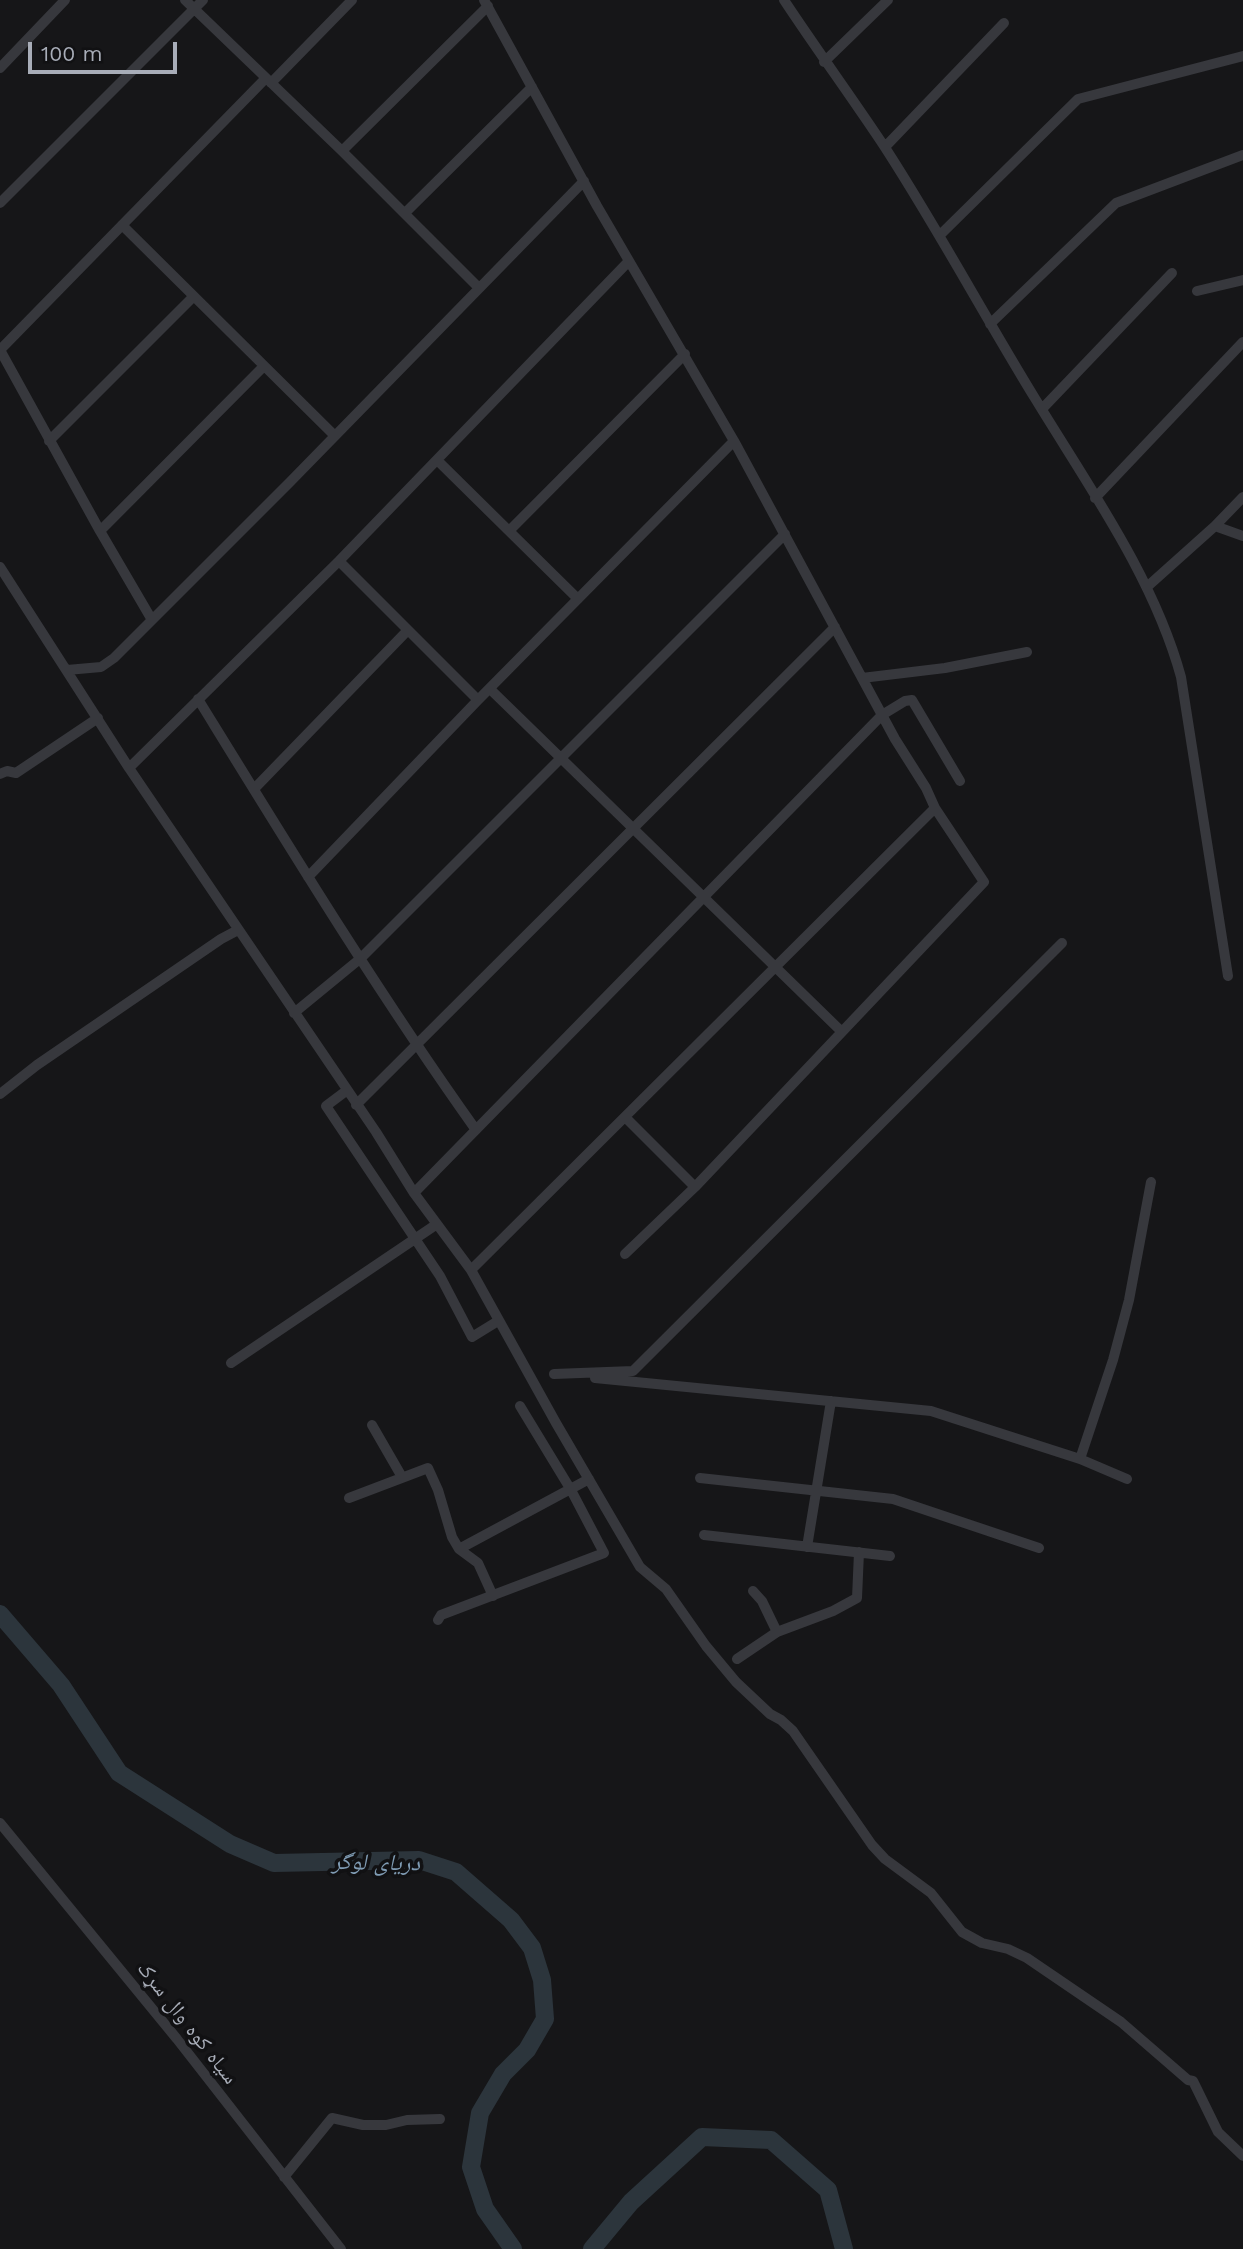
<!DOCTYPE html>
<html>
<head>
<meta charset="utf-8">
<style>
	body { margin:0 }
	#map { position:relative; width:1243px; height:2249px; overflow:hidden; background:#161618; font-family:"Work Sans",sans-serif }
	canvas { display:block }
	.scale { position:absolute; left:28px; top:42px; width:149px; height:32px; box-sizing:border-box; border:4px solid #a8adb8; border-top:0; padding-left:9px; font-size:21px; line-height:24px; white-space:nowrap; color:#a8adb8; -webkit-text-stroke:5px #111113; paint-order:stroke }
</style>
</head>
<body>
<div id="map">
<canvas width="1243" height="2249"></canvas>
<div class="scale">100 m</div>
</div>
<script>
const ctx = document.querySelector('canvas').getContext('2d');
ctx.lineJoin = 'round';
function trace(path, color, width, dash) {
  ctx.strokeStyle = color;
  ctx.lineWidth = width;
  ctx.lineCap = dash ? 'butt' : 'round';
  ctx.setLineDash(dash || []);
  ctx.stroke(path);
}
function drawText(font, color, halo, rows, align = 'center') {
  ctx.font = font + ' "Work Sans","Noto Naskh Arabic",sans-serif';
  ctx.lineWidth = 7;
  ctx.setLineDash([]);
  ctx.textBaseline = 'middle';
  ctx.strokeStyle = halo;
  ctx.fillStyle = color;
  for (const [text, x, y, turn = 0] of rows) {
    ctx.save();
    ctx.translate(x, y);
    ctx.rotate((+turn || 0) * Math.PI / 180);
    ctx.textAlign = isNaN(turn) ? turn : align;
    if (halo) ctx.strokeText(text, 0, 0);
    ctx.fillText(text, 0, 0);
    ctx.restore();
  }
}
trace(new Path2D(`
	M 0,1614 L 61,1685 L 119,1773 L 230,1844 L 274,1863 L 419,1860 L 456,1872 L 511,1920 L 532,1948 L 542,1980 L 545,2019 L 527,2050 L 503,2074 L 480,2113 L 471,2167 L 485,2209 L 513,2249
	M 592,2249 L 631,2202 L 702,2137 L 771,2140 L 828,2190 L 844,2249`), '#2c353c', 18);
trace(new Path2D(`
	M 185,0 L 342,151 L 478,287
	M 484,0 L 597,206 L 734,441 L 895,739 L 926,788 L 935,808 L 984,882 L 695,1187 L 625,1254
	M 784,0 C 817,50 853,99 886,149 C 939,231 985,317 1036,400 C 1089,487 1154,578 1181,677 L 1228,976
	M 824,62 L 888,0
	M 0,68 L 65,0
	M 271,83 L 352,0
	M 885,147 L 1004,23
	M 342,151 L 488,6
	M 0,203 L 203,0
	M 405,213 L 532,87
	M 122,225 L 335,436
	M 940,235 L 1078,99 L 1243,56
	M 1197,291 L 1243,280
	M 990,324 L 1116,203 L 1243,155
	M 0,350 L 266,78
	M 0,350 L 100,531 L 152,620
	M 1042,409 L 1172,273
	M 49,441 L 193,297
	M 437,460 L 578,599
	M 1243,497 L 1215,526 L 1243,536
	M 1095,498 L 1243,342
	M 100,531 L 263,367
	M 509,531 L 685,354
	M 339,561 L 478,700
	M 0,567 L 129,768 L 376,1132 L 414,1193 L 471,1270 L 556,1423 L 640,1567 L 666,1589 L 706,1646 L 736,1682 L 770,1714 L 781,1720 L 793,1731 L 872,1845 L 885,1859 L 931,1893 L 962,1932 L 982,1943 L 1008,1949 L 1027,1958 L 1121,2022 L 1188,2080 L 1193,2081 L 1218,2132 L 1243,2156
	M 1148,586 L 1215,526
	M 67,670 L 101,667 L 114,658 L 290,482 L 584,181
	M 862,678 L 945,668 L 1027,652
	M 490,689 L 842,1032
	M 198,699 C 288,845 377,991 476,1130
	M 129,768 L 339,561 L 629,261
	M 0,774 L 7,771 L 16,773 L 98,718
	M 254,789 L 408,630
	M 308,877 L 478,700 L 734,441
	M 294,1013 L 361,958 L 785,534
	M 346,1091 L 326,1106 L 440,1276 L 472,1337 L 498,1321
	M 0,1094 L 37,1065 L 221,939 L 238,930
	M 356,1105 L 835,627
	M 625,1117 L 695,1187
	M 414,1193 L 882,715 L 905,701 L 912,700 L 960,781
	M 471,1270 L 935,808
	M 231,1363 L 437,1224
	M 554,1374 L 633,1371 L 1062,943
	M 595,1378 L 931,1411 L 1080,1459 L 1127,1479
	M 372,1425 L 402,1477
	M 1080,1459 L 1113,1360 L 1129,1300 L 1151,1182
	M 700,1478 L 893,1499 L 1039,1548
	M 349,1498 L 428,1468 L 438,1490 L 452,1537 L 459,1549 L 478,1563 L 493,1596
	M 704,1535 L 890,1556
	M 807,1547 L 831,1401
	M 459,1549 L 589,1479
	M 753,1591 L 762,1601 L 777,1632
	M 438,1620 L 441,1615 L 604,1553 L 571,1490 L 520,1406
	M 737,1659 L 777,1632 L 833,1611 L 857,1598 L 859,1552
	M 0,1823 L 177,2039 L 341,2249
	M 284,2177 L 332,2118 L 363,2125 L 386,2125 L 407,2120 L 440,2119`), '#37383d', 10);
drawText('21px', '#a8adb8', '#111113', [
	["سیاه کوه وال سړک",187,2023,52]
]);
drawText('italic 23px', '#7f9bb3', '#111113', [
	["دریای لوگر",376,1863,1]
]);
</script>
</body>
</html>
